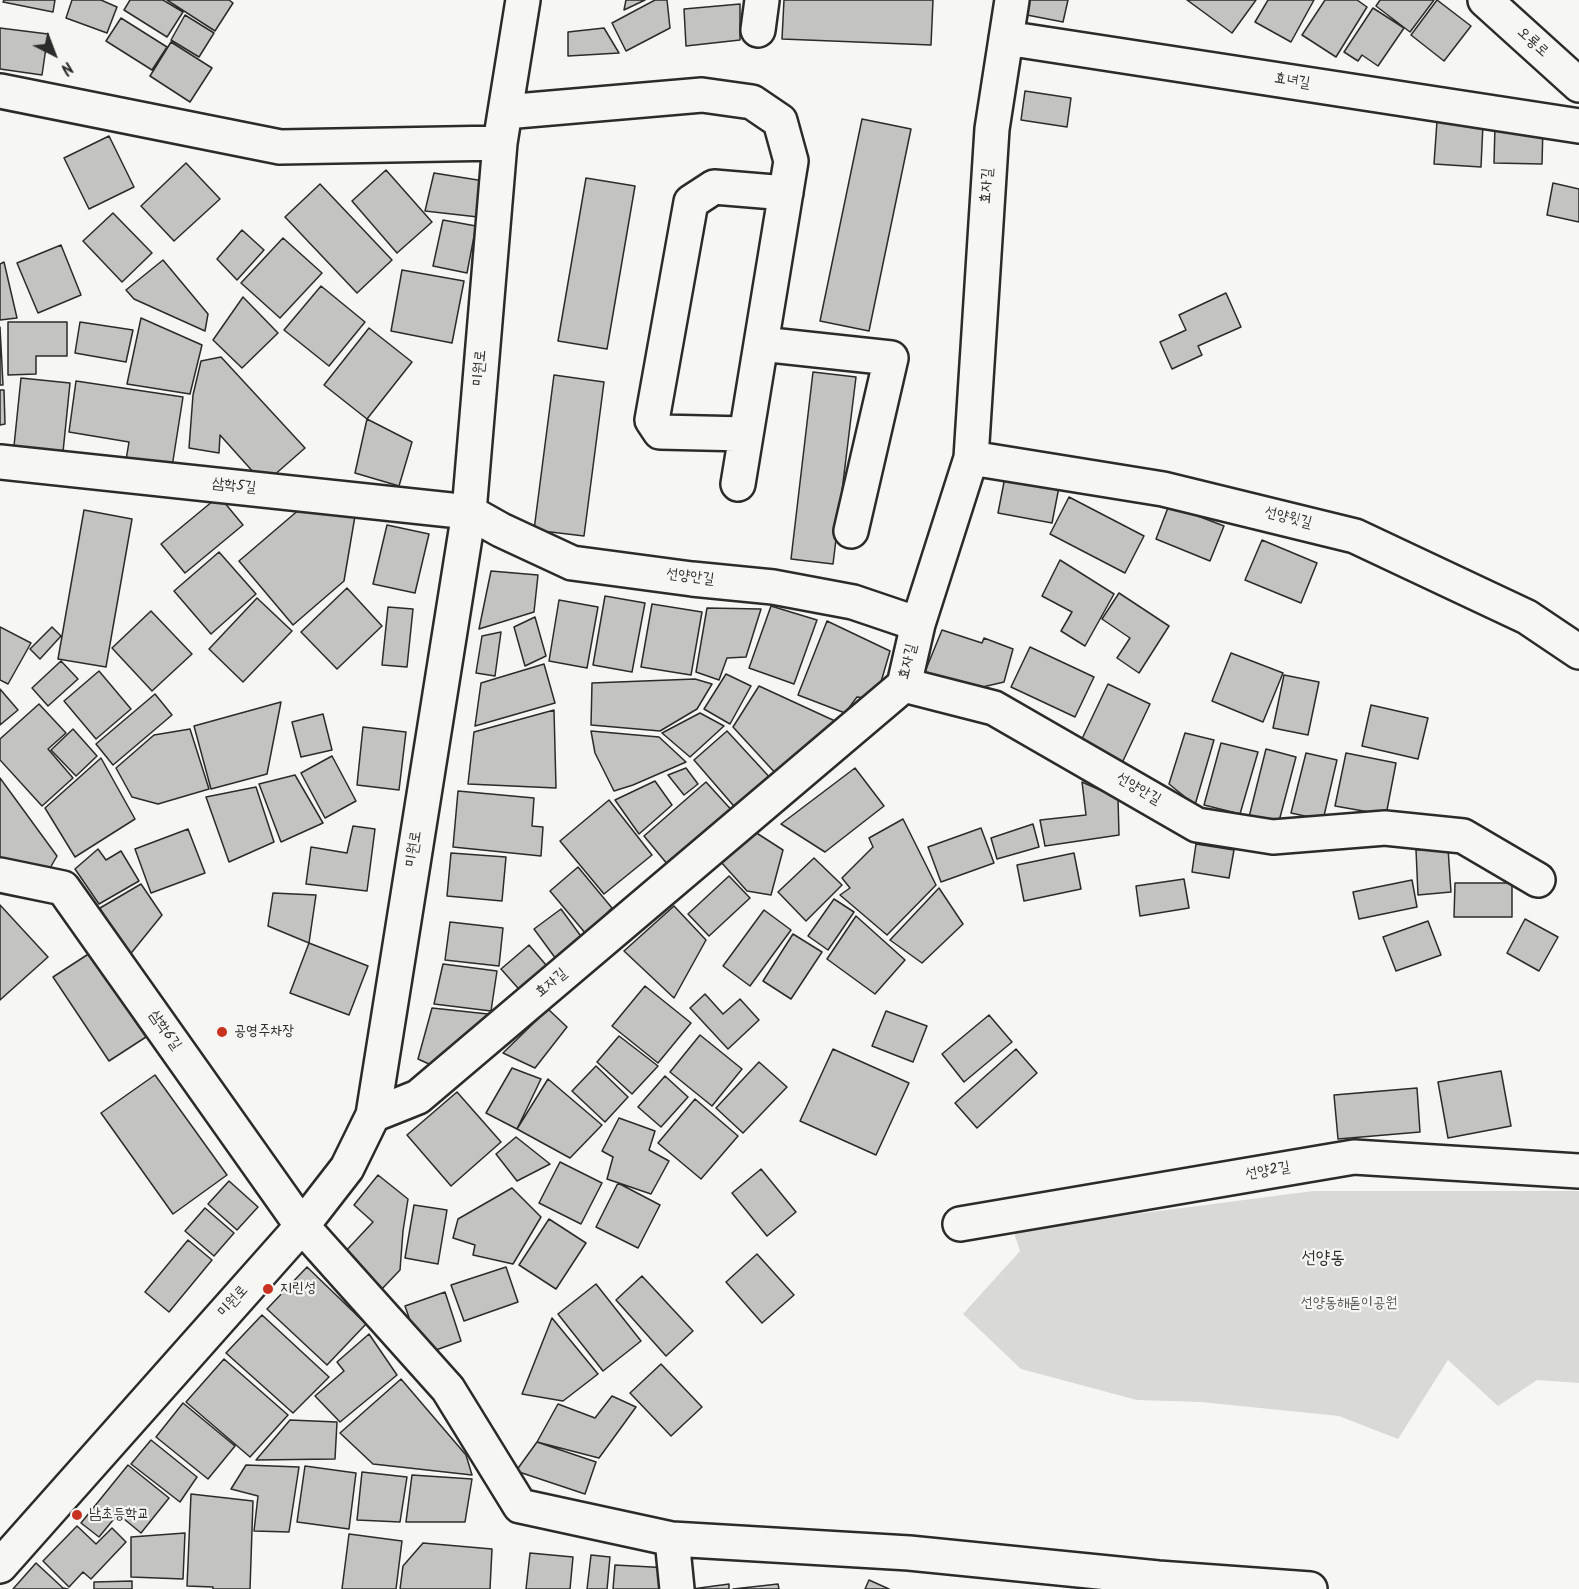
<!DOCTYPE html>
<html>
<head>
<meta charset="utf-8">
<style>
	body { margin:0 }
	#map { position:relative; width:1579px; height:1589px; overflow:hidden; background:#f6f6f2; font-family:Kalam,sans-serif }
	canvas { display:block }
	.north { position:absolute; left:24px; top:24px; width:60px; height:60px; -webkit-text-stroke:4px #f6f6f2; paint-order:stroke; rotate:138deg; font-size:16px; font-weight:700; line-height:24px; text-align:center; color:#2b2b2b }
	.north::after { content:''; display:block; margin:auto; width:21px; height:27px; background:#2b2b2b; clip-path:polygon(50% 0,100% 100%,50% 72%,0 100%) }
</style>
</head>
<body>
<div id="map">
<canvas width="1579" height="1589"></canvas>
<div class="north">N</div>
</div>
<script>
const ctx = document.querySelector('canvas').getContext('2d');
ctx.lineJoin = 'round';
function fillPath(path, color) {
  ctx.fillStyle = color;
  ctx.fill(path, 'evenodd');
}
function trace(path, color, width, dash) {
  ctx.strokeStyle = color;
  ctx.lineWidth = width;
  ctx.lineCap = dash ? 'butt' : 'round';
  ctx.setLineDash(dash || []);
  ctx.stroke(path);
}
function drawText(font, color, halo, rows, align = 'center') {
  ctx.font = font + ' Kalam,"Poor Story",sans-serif';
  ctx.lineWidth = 4.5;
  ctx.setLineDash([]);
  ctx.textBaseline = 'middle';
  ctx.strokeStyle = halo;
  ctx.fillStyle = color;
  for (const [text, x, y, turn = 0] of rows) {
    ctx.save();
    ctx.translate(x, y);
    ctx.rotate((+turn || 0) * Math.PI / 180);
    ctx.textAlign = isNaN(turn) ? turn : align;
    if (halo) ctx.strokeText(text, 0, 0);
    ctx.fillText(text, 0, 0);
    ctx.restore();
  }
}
fillPath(new Path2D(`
	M 1313,1191 L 1579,1191 L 1579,1383 L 1537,1380 L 1498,1406 L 1448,1360 L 1398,1439 L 1339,1416 L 1201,1402 L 1137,1400 L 1021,1369 L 963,1314 L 1020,1251 L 1013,1230 Z`), '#d9d9d5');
const building = new Path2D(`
	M 4,0 L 55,0 L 53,12 L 3,2 Z
	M 72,0 L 101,0 L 117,7 L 107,33 L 66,18 Z
	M 130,0 L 163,0 L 183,12 L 167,37 L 124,10 Z
	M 167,0 L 229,0 L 233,3 L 215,31 Z
	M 626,0 L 645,0 L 624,10 Z
	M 655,0 L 667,0 L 670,28 L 626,51 L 612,23 Z
	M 784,0 L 933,0 L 931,45 L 782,39 Z
	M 1029,0 L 1068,0 L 1063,22 L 1027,15 Z
	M 1187,0 L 1256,0 L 1232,33 Z
	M 1268,0 L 1314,0 L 1291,42 L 1255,22 Z
	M 1325,0 L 1357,0 L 1367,7 L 1336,57 L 1302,35 Z
	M 1380,0 L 1434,0 L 1410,32 L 1376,6 Z
	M 1437,0 L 1471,26 L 1444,61 L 1411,35 Z
	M 740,4 L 740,40 L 686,46 L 684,9 Z
	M 1373,8 L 1404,28 L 1378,66 L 1362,55 L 1358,61 L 1344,52 Z
	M 185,15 L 214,33 L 199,57 L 171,40 Z
	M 121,18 L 167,47 L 152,70 L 106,41 Z
	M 0,28 L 48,34 L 42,75 L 0,69 Z
	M 604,28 L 619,53 L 568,56 L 568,32 Z
	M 171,42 L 212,68 L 190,102 L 150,76 Z
	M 1025,91 L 1071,98 L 1067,127 L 1021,120 Z
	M 862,119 L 911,129 L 869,331 L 820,321 Z
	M 1437,121 L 1483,124 L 1481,167 L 1434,164 Z
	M 1495,125 L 1543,126 L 1542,164 L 1494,163 Z
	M 109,136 L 134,187 L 89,209 L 64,158 Z
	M 186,163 L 220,199 L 174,241 L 141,206 Z
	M 386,170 L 432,222 L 397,253 L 352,201 Z
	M 434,173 L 484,181 L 478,217 L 425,211 Z
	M 586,178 L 635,186 L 607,349 L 558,341 Z
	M 1553,183 L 1579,189 L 1579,222 L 1547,215 Z
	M 320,184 L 392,260 L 357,293 L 285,217 Z
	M 113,213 L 152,253 L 122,282 L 83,241 Z
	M 443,220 L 476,226 L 467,273 L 433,266 Z
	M 242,230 L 264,250 L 237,280 L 217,259 Z
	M 283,238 L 322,273 L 280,318 L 241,283 Z
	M 61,245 L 81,295 L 38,313 L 17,263 Z
	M 163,260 L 208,314 L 205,331 L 134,299 L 126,290 Z
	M 4,262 L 17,318 L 0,320 L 0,264 Z
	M 402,270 L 464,281 L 452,343 L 391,331 Z
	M 321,286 L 365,322 L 329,366 L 284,330 Z
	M 1226,293 L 1241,327 L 1198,346 L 1202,355 L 1172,369 L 1160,342 L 1186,330 L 1179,315 Z
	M 243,297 L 278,333 L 242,368 L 213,340 Z
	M 141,318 L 202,345 L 190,394 L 127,384 Z
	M 8,322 L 67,322 L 67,356 L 36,356 L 36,374 L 8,375 Z
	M 80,322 L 133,330 L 126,362 L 75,353 Z
	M 0,327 L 3,385 L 0,385 Z
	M 369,328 L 412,362 L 367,419 L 324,385 Z
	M 221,357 L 305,448 L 264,484 L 220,435 L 219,453 L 189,448 L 193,395 L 201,361 Z
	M 813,372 L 856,377 L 833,564 L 791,559 Z
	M 554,375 L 604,382 L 584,536 L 534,530 Z
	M 21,378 L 70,383 L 63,452 L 14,446 Z
	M 76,381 L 183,397 L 172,467 L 126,460 L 129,442 L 69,432 Z
	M 0,390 L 4,390 L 5,424 L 0,425 Z
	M 367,419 L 412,442 L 399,486 L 355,473 Z
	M 1005,477 L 1059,487 L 1052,523 L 998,513 Z
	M 219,496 L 243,525 L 185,573 L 161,544 Z
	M 1069,497 L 1144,536 L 1125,573 L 1050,534 Z
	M 1169,505 L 1224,526 L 1210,561 L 1156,539 Z
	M 301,508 L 355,516 L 344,581 L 293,625 L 239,561 Z
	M 84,510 L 132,519 L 106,667 L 58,659 Z
	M 387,525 L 429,534 L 415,593 L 373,584 Z
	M 1262,540 L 1317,563 L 1301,603 L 1245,580 Z
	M 219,552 L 256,594 L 211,634 L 174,591 Z
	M 1060,560 L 1114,594 L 1085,646 L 1061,631 L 1072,612 L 1042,596 Z
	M 491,571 L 538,575 L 534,612 L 479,629 Z
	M 347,588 L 382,626 L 337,669 L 301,632 Z
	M 1119,593 L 1169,626 L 1139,673 L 1117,658 L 1130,638 L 1102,619 Z
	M 605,596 L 645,603 L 632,672 L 593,665 Z
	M 257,598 L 292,631 L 243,682 L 209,649 Z
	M 559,600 L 598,607 L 587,668 L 549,661 Z
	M 652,604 L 702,612 L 691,675 L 641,667 Z
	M 771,606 L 817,620 L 794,684 L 749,668 Z
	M 388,607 L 413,609 L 407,667 L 382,665 Z
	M 707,608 L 761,609 L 746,657 L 727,658 L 719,680 L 696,672 Z
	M 151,611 L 192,654 L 152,691 L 112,648 Z
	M 535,617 L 546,656 L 525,666 L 514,627 Z
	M 827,621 L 890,651 L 876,699 L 857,697 L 845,713 L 798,695 Z
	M 0,627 L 31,643 L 8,684 L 0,680 Z
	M 52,627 L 61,636 L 40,659 L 30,649 Z
	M 942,630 L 982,643 L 984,638 L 1013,649 L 1004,682 L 970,690 L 922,679 Z
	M 501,632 L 495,676 L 476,673 L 482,636 Z
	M 1030,647 L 1094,677 L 1075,717 L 1011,687 Z
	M 1231,653 L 1283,673 L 1263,722 L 1212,701 Z
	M 61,661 L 78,679 L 48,706 L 32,688 Z
	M 544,664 L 555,703 L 475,726 L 481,683 Z
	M 99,671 L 131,709 L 96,739 L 64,701 Z
	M 726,674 L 751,686 L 730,724 L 704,709 Z
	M 1284,675 L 1319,682 L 1308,735 L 1273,728 Z
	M 695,679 L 712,684 L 697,709 L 660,731 L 591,725 L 592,683 Z
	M 1108,684 L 1150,704 L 1122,763 L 1080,743 Z
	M 759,686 L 835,721 L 778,776 L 733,727 Z
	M 0,689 L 18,710 L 0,725 Z
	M 155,694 L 172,715 L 113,765 L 96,744 Z
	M 281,702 L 267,774 L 211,789 L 194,726 Z
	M 39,704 L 66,733 L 48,749 L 73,778 L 42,806 L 0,760 L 0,739 Z
	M 1371,705 L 1428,718 L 1418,759 L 1362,746 Z
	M 554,710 L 556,788 L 468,784 L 474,732 Z
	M 700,713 L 724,726 L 690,757 L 662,733 Z
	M 323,714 L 332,750 L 301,757 L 292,722 Z
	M 363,727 L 406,732 L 399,790 L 357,785 Z
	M 73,729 L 97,756 L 76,776 L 51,750 Z
	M 190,729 L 209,789 L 158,804 L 132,797 L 116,768 L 154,735 Z
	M 591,731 L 659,737 L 686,762 L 633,785 L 614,791 L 595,753 Z
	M 727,731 L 774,782 L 739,812 L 694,760 Z
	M 1185,733 L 1214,740 L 1195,805 L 1169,784 Z
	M 1221,743 L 1258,752 L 1240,814 L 1204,805 Z
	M 1266,749 L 1296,757 L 1278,825 L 1249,817 Z
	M 1306,753 L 1337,760 L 1323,820 L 1291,813 Z
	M 1346,753 L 1396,763 L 1386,815 L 1335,806 Z
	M 332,756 L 356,801 L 325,818 L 301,773 Z
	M 101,758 L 135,819 L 75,857 L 45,808 Z
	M 686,768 L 698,784 L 684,795 L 668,775 Z
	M 855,768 L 884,806 L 825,852 L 781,824 Z
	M 295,775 L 323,823 L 281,842 L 259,784 Z
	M 0,778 L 57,856 L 49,870 L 0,860 Z
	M 655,781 L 672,805 L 639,834 L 615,800 Z
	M 706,782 L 736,815 L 673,871 L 644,836 Z
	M 1082,782 L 1118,798 L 1119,835 L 1045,846 L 1040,820 L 1086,815 Z
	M 256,787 L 274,842 L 229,862 L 206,797 Z
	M 458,791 L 534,798 L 532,826 L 543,827 L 541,856 L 453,847 Z
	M 609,800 L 652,855 L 604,894 L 560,841 Z
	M 903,819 L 936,885 L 887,935 L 840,895 L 850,888 L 842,878 L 873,847 L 869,838 Z
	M 1033,824 L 1039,847 L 997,859 L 991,838 Z
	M 353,826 L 375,829 L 367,891 L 306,884 L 311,847 L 347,853 Z
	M 981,828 L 994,863 L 941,882 L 928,847 Z
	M 188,829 L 205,873 L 151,893 L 135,849 Z
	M 755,832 L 783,850 L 771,895 L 747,891 L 721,862 Z
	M 1196,844 L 1234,850 L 1229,878 L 1192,872 Z
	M 1448,848 L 1451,892 L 1418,895 L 1416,850 Z
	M 98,849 L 106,860 L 121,851 L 139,881 L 99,904 L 75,869 Z
	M 451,853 L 506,857 L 502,901 L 447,896 Z
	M 1074,853 L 1081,889 L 1024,901 L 1017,865 Z
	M 814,858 L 842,885 L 806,921 L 778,892 Z
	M 578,867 L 612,908 L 586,934 L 550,891 Z
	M 729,876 L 750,898 L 709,936 L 688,914 Z
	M 1184,879 L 1189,908 L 1140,916 L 1136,886 Z
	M 1412,880 L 1417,907 L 1359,919 L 1353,892 Z
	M 1455,883 L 1512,883 L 1512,917 L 1454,917 Z
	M 141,884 L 162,915 L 128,957 L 100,908 Z
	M 939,888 L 963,924 L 922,963 L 890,940 Z
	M 273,893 L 316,895 L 309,943 L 268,926 Z
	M 834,899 L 854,912 L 828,950 L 808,936 Z
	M 0,905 L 48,957 L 0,1000 Z
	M 674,906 L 706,940 L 674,998 L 624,951 Z
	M 561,909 L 583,939 L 556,959 L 534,929 Z
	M 764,910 L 791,930 L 750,986 L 723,966 Z
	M 856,916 L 905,960 L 875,994 L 827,959 Z
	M 1525,919 L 1558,937 L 1539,971 L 1507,953 Z
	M 1428,921 L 1441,955 L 1396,971 L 1383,937 Z
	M 450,922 L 503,928 L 499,966 L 445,960 Z
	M 793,934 L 822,952 L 791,999 L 763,981 Z
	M 309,943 L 368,966 L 349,1015 L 290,993 Z
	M 529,945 L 552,972 L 525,996 L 501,969 Z
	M 90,953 L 146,1037 L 109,1061 L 53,977 Z
	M 443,964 L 497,971 L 491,1011 L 434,1004 Z
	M 645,986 L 691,1023 L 658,1063 L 612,1026 Z
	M 705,994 L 723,1014 L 740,999 L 759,1020 L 728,1049 L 690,1008 Z
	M 432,1008 L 488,1014 L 482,1036 L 440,1069 L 418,1059 Z
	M 548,1009 L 567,1027 L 535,1068 L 503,1053 Z
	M 886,1011 L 927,1026 L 913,1062 L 872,1046 Z
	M 989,1015 L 1012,1042 L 964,1082 L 942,1054 Z
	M 700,1035 L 742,1069 L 712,1106 L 670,1072 Z
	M 619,1036 L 658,1066 L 632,1094 L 597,1062 Z
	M 833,1049 L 909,1083 L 876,1155 L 800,1121 Z
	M 1016,1049 L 1037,1073 L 977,1128 L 955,1103 Z
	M 759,1062 L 787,1087 L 743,1133 L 716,1108 Z
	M 596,1066 L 628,1097 L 605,1122 L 572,1091 Z
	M 512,1068 L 541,1079 L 517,1129 L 486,1113 Z
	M 1501,1071 L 1511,1126 L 1448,1138 L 1438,1082 Z
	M 155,1075 L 227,1175 L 173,1214 L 101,1113 Z
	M 665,1076 L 688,1097 L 661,1127 L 638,1107 Z
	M 548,1079 L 602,1125 L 570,1158 L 517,1129 Z
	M 1417,1088 L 1420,1132 L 1338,1139 L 1334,1095 Z
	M 457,1092 L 501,1142 L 451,1186 L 407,1135 Z
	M 695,1099 L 738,1136 L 701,1179 L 658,1143 Z
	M 619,1118 L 655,1131 L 649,1150 L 669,1161 L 651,1194 L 607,1179 L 613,1157 L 602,1151 Z
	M 516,1137 L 550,1164 L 517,1181 L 496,1154 Z
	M 560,1162 L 602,1183 L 581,1224 L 539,1203 Z
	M 761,1169 L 796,1212 L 767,1236 L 732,1193 Z
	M 378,1175 L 408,1199 L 403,1231 L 400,1270 L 380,1291 L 342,1255 L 373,1222 L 354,1205 Z
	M 229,1181 L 258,1207 L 237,1230 L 208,1204 Z
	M 618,1183 L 660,1205 L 638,1248 L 596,1227 Z
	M 512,1188 L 541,1217 L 513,1264 L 473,1255 L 475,1245 L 453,1238 L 458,1219 Z
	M 414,1205 L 447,1210 L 438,1264 L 405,1258 Z
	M 205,1208 L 234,1233 L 214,1256 L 185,1231 Z
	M 549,1219 L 586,1243 L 556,1289 L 519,1265 Z
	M 188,1240 L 212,1260 L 169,1312 L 145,1292 Z
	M 757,1254 L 794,1295 L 762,1323 L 726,1282 Z
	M 307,1267 L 366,1324 L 327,1365 L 267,1309 Z
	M 506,1267 L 518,1302 L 464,1321 L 451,1285 Z
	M 642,1276 L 693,1331 L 666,1356 L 616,1300 Z
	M 596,1284 L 641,1341 L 603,1371 L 558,1314 Z
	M 445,1292 L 461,1341 L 422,1355 L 405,1306 Z
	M 262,1315 L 329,1377 L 293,1413 L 226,1353 Z
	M 552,1318 L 598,1374 L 563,1401 L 522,1394 Z
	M 369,1334 L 397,1375 L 340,1422 L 315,1396 L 344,1371 L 337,1362 Z
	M 224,1359 L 288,1415 L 250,1457 L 186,1402 Z
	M 661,1364 L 702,1407 L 671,1436 L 630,1393 Z
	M 401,1379 L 466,1455 L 472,1475 L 373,1464 L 340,1433 Z
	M 612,1396 L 636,1407 L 599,1458 L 537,1442 L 558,1404 L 595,1418 Z
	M 183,1403 L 235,1446 L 208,1479 L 156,1437 Z
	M 290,1420 L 337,1422 L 335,1459 L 256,1460 Z
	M 151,1440 L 197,1477 L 180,1502 L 131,1464 Z
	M 537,1442 L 596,1462 L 585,1494 L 516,1471 Z
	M 128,1465 L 169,1498 L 141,1533 L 118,1514 L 99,1537 L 81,1523 Z
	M 246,1465 L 299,1467 L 289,1532 L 254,1531 L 258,1496 L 231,1489 Z
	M 305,1466 L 356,1473 L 349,1529 L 297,1522 Z
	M 362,1472 L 407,1477 L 400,1522 L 357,1520 Z
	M 412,1475 L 472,1479 L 465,1522 L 406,1522 Z
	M 191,1494 L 253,1501 L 250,1589 L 213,1589 L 213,1587 L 187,1586 Z
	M 77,1526 L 96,1544 L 112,1528 L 126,1542 L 91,1579 L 83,1572 L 69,1587 L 43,1561 Z
	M 185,1533 L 183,1579 L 131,1577 L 131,1537 Z
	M 349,1534 L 402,1541 L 396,1589 L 342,1589 Z
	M 423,1543 L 492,1549 L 490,1589 L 400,1589 L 403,1566 Z
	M 530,1553 L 573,1557 L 570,1589 L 526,1589 Z
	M 591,1555 L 610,1557 L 607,1589 L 587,1589 Z
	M 36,1563 L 63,1588 L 68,1589 L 13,1589 Z
	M 615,1565 L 670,1568 L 672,1589 L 613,1589 Z
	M 869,1580 L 889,1589 L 865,1589 Z
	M 132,1581 L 132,1589 L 94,1589 L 94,1582 Z
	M 729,1584 L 729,1589 L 692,1589 Z
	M 778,1584 L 779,1589 L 733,1589 Z`);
fillPath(building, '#c3c3c0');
trace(building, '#2b2b2b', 1.5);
const minor = new Path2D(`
	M 1485,0 L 1579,85
	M 758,30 L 762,0
	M 1006,38 L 1579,126
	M 0,91 L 280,147 L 500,143
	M 505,112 L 702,95 L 752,102 L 780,121 L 791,161 L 738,484
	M 761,344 L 891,358 L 851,531
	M 746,434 L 660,432 L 652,420 L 691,202 L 714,187 L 786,193
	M 971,458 L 1163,489 L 1355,536 L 1527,617 L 1579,652
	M 0,462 L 469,512 L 501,530 L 572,563 L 692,579 L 773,587 L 853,602 L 918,624
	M 904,685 L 994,708 L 1197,825 L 1273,837 L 1385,828 L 1463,836 L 1538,880
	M 0,875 L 63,888 L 302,1226 L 448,1389 L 520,1506 L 672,1539 L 909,1553 L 1158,1578 L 1310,1589
	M 373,1115 L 418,1097 L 904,685 L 918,624 L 971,458 L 992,129 L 1012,0
	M 960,1224 L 1354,1157 L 1579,1171
	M 672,1539 L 677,1589
	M 0,1566 L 302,1226 L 347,1168 L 373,1115 L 469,512 L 500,143 L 523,0`);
trace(minor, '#2b2b2b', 38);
trace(minor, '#f6f6f2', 33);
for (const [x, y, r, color] of [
	[222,1032,6,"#c8321e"],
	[268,1289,6,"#c8321e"],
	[77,1515,6,"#c8321e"]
]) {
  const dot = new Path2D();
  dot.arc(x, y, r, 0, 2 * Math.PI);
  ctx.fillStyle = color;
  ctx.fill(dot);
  trace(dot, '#f6f6f2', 2);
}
drawText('15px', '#2b2b2b', '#f6f6f2', [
	["오룡로",1532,43,42],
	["효녀길",1292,82,9],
	["효자길",988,186,-86],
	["미원로",481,368,-85],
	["삼학5길",234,487,6],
	["선양윗길",1288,519,14],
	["선양안길",690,578,7],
	["효자길",909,662,-76],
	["선양안길",1138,790,30],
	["미원로",415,849,-81],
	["효자길",552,984,-40],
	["삼학6길",164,1031,55],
	["선양2길",1268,1172,-10],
	["미원로",234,1302,-48]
]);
drawText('15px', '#2b2b2b', '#f6f6f2', [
	["공영주차장",234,1032],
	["지린성",280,1289],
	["남초등학교",89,1515]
], 'left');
drawText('15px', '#565656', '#f6f6f2', [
	["선양동해돋이공원",1349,1304]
]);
drawText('18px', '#2b2b2b', '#f6f6f2', [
	["선양동",1323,1260]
]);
</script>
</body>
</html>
